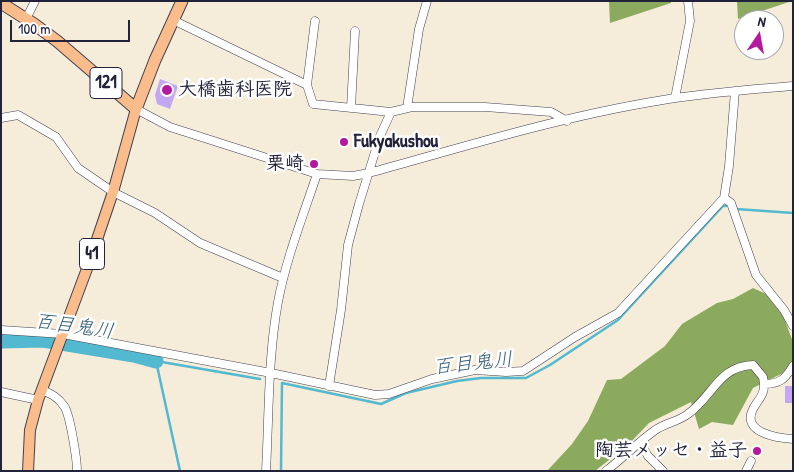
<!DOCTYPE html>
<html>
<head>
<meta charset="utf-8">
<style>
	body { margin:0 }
	#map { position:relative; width:794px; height:472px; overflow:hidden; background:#f5ecd9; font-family:"Patrick Hand",sans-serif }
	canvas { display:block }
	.frame { position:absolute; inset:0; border:2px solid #22223b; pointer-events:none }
	.north { position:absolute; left:734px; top:10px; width:50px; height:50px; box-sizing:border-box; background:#fff; border:1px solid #a7a7b1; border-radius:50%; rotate:12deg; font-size:14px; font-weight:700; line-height:20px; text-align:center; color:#22223b }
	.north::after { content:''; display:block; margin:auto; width:18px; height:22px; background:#b5179e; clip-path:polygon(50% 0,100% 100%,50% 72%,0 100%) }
	.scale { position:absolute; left:10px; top:20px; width:120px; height:22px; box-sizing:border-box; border:2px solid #22223b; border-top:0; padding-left:6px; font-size:15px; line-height:18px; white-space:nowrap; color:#22223b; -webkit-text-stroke:4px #fff; paint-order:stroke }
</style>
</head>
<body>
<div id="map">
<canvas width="794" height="472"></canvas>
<div class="frame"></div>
<div class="north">N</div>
<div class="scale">100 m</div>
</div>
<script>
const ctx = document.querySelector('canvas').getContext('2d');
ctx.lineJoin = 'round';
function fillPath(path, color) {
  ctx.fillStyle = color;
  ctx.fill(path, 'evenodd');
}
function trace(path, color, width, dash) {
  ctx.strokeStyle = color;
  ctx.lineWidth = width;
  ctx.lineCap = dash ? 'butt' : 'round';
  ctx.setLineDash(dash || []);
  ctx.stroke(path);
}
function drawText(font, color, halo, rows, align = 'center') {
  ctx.font = font + ' "Patrick Hand","Klee One",sans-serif';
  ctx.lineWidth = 5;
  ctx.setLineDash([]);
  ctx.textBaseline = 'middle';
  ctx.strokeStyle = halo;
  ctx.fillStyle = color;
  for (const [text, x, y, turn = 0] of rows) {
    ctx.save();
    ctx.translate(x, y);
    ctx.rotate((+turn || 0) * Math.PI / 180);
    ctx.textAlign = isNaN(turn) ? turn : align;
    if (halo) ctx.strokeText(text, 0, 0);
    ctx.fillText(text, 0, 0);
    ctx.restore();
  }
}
fillPath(new Path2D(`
	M 609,1 L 671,1 L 671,3 L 610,23 Z
	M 737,1 L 792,1 L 738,19 Z
	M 753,288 L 777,299 L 793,342 L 793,368 L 753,388 L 733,425 L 712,422 L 699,429 L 691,402 L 649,423 L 628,445 L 595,471 L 547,471 L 572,444 L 588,421 L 607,380 L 621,379 L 665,346 L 682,324 L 717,303 L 733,299 Z`), '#8baa5e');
trace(new Path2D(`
	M 736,209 L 793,213
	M 180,471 L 156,361 L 260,379
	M 281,471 L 282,383 L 381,404 L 406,393 L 457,381 L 481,378 L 526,378 L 550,365 L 618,320 L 723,206 L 726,206`), '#52b9d0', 2.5);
trace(new Path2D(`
	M 1,341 L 43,340 L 134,355 L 156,361`), '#52b9d0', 15);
fillPath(new Path2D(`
	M 160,79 L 178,86 L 170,109 L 157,104 L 155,95 Z
	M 785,386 L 793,386 L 793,403 L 785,403 Z`), '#c4a7f2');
const minor = new Path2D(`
	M 26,19 L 35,1
	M 173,20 L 307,85 L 313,104 L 391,112 L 412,107 L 485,107 L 551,112 L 567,121
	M 307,85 L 315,21
	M 675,98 L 690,21 L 688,1
	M 351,108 L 355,31
	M 407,108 L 419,29 L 427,1
	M 136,109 L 170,127 L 317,174 L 353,176 L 369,173 C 463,147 560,117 657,101 C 702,93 747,90 793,86
	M 1,118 L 18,115 L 56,137 L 78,168 L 113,192 L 155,213 L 200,243 L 283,278
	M 724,198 L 731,203 L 756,275 L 784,310 L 793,326
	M 1,330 L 63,334 L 271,373 L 375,395 L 389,394 L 432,379 L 475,370 L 506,372 L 523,371 L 575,337 L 618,313 L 724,198 L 729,166 L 735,91
	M 764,384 C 765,395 757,401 753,409 C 741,433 778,438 793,439
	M 329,386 L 341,310 L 348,245 L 359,204 L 380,136 L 391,112
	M 42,390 C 51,394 58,397 64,406 C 70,414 77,459 77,471
	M 1,392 L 38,400
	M 640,443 L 648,456 L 663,471
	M 266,471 C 269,416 268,356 278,302 C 286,259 303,216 317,174
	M 606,471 C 623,458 637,443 654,431 C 664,423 678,422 688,414 C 713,396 719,366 753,365 L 763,377 L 764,384 C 780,384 785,379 793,366
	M 746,471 L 751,461`);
const major = new Path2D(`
	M 28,471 L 30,430 L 38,400 L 88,266 L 113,192 L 136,109`);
const highway = new Path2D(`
	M 1,3 L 34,24 L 57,41 L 136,109 L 155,60 L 182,1`);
trace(minor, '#424053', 9);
trace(major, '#424053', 12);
trace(highway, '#424053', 13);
trace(minor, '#fff', 8);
trace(major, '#f9bc8a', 10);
trace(highway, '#f9bc8a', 11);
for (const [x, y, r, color] of [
	[167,90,6,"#b5179e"],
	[344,142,5,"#b5179e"],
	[314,164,5,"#b5179e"],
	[757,451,5,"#b5179e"]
]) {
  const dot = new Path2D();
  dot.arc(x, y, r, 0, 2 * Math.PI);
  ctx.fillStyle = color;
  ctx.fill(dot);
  trace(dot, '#fff', 2);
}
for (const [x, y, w] of [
	[106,83,32],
	[92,254,25]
]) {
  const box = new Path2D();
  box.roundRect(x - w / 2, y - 15.5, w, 31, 4);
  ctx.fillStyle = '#fff';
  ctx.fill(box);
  trace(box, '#22223b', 1);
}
drawText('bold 18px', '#22223b', null, [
	["121",106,83],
	["41",92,254]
]);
drawText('bold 19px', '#22223b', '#fff', [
	["大橋歯科医院",178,90],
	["Fukyakushou",354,142],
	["栗崎",304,164,"right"],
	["陶芸メッセ・益子",747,451,"right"]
], 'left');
drawText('italic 20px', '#355e77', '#fff', [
	["百目鬼川",74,327,8],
	["百目鬼川",473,364,-6]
]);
</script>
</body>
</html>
